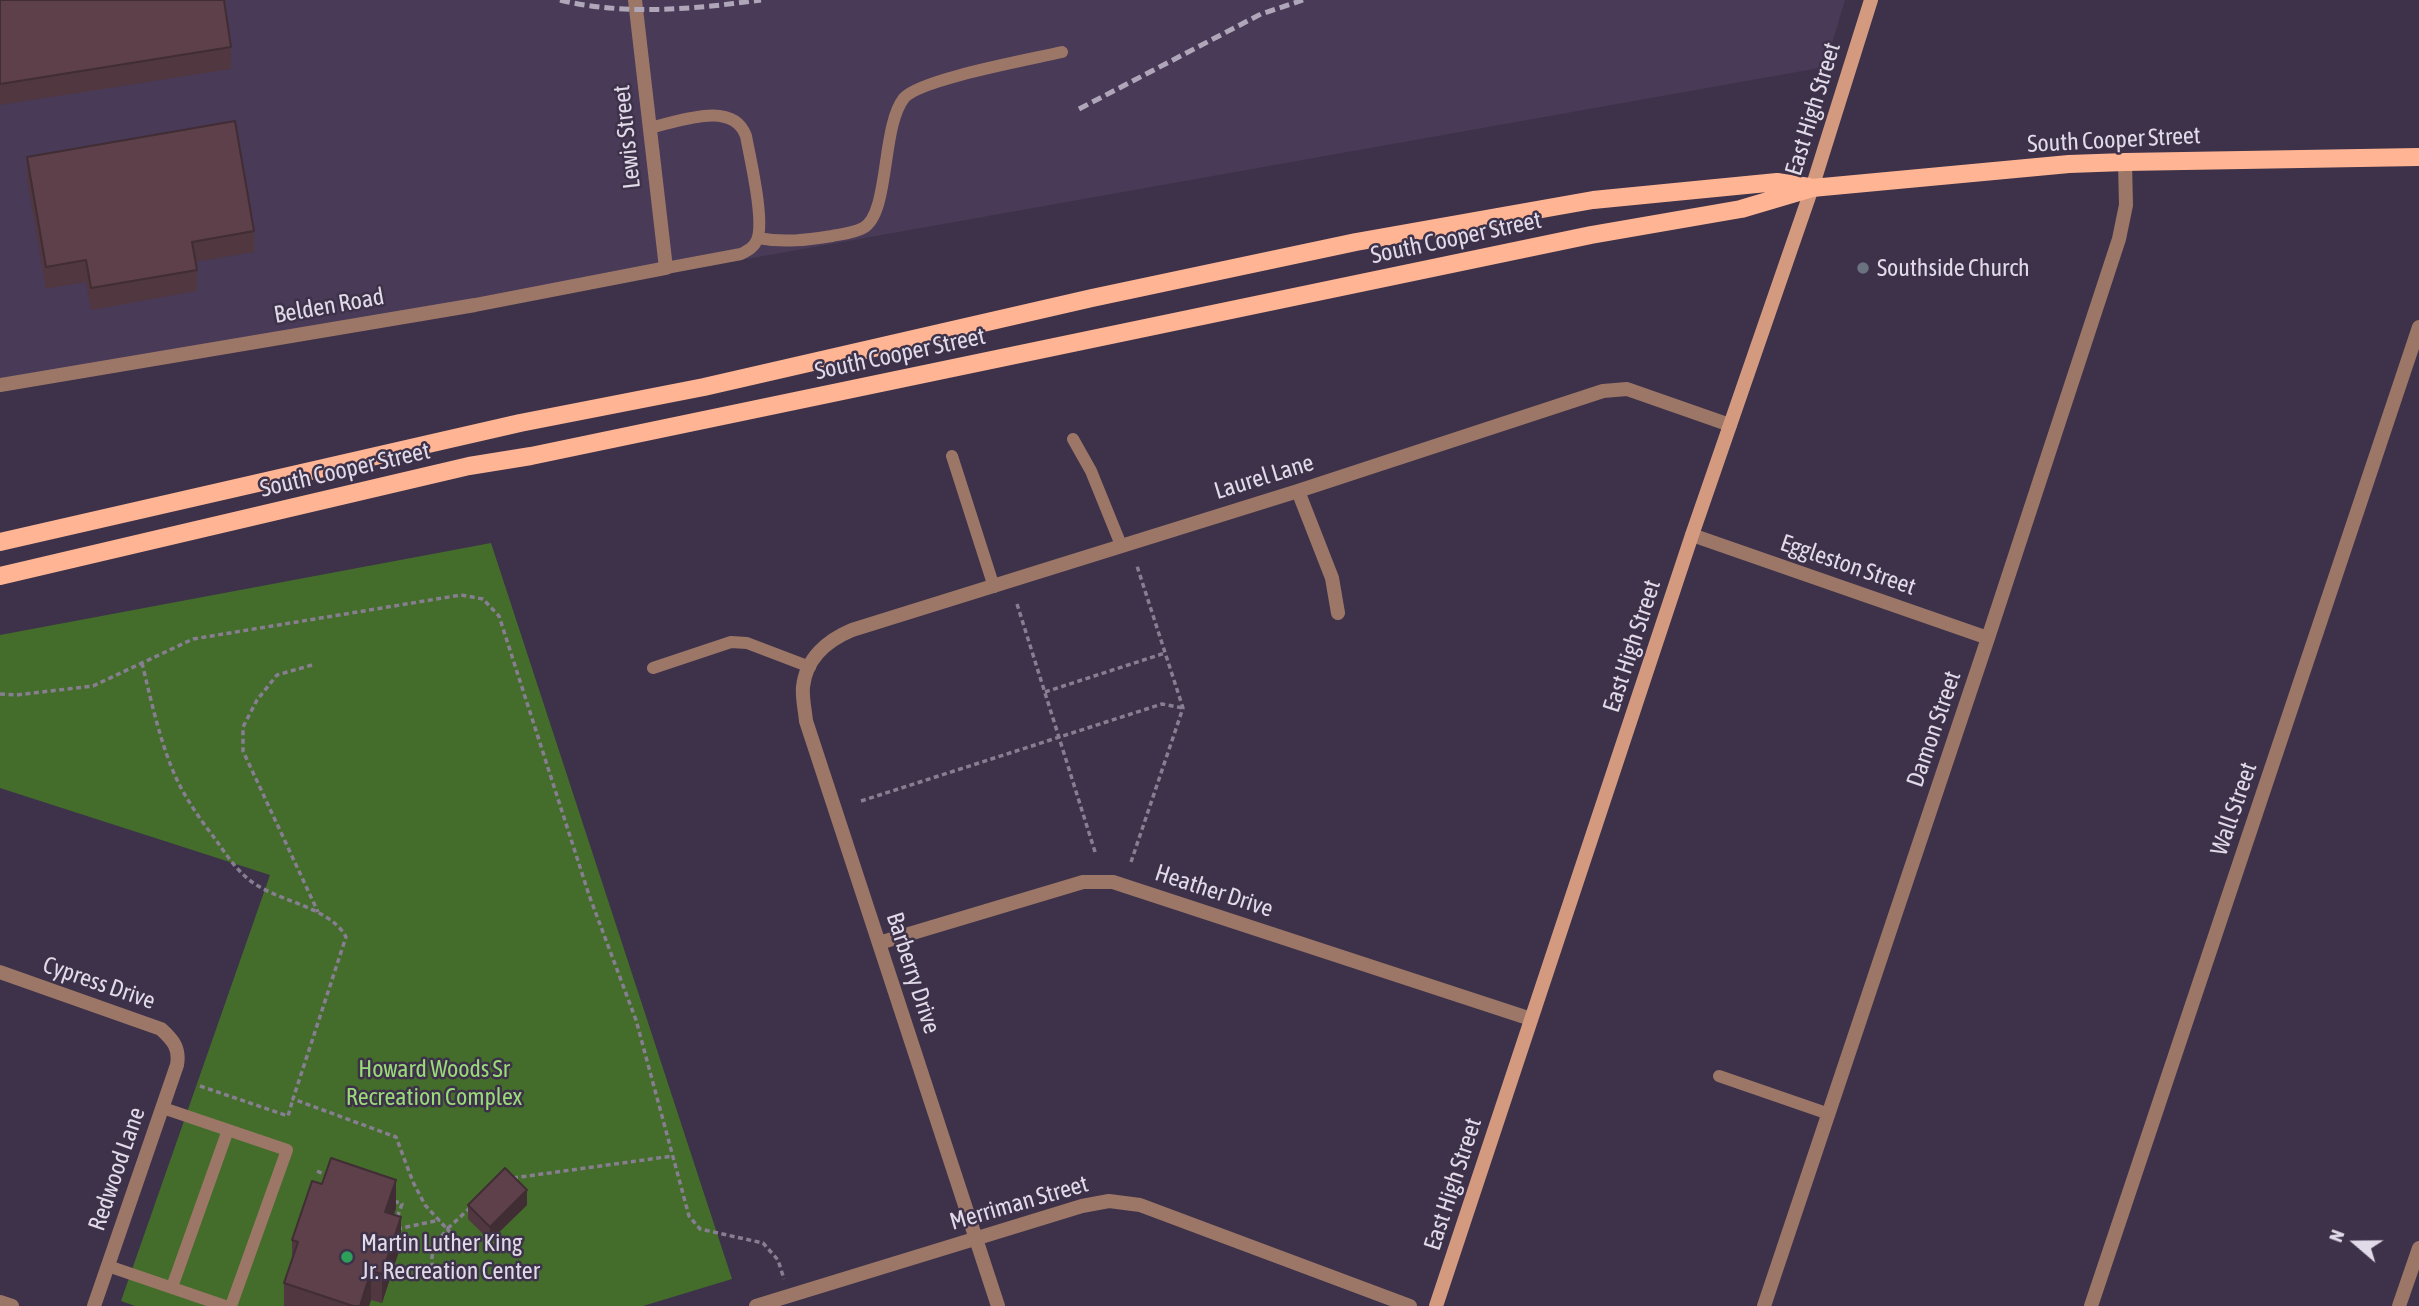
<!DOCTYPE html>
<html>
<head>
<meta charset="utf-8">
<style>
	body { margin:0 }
	#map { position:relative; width:2419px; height:1306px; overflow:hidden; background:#3d3249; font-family:"Asap Condensed",sans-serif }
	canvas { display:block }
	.north { position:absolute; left:2321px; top:1208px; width:70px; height:70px; -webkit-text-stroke:5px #3d3249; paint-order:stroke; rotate:290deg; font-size:19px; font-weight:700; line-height:28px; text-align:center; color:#e1dae9 }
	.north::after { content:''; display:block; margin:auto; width:24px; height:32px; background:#e1dae9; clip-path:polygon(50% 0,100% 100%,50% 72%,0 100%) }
</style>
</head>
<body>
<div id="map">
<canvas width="2419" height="1306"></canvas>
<div class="north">N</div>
</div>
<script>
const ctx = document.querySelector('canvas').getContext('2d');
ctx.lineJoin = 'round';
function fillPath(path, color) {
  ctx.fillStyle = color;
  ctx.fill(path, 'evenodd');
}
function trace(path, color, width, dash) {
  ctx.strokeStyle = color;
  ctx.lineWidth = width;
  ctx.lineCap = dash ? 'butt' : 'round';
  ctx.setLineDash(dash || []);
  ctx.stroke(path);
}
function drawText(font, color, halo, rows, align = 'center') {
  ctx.font = font + ' "Asap Condensed",sans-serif';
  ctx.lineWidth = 5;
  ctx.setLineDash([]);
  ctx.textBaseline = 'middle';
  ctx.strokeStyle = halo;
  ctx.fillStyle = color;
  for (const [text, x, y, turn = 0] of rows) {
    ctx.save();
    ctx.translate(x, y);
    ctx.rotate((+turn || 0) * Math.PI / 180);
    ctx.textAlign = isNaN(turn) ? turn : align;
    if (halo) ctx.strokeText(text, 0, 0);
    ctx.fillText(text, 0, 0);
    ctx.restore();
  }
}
fillPath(new Path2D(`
	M 0,0 L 1845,0 L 1825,67 L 0,392 Z`), '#493a58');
fillPath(new Path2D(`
	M 491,543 L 732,1279 L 643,1306 L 135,1306 L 121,1301 L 270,875 L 0,788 L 0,635 Z`), '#446d2b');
trace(new Path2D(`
	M 1017,604 L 1096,855
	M 142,663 C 151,700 161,747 178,782 C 188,802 202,822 216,840 C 225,853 235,868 247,878 C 274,902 329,905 346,937 L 293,1099 L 396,1137 L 413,1182 L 425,1205 L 447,1229 L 470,1208
	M 312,665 L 277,675 L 257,700 L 243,727 L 243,751 L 318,912
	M 1045,692 L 1165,653
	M 0,694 L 16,695 L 93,686 L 193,639 L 461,595 L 483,599 L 499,616 L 589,895 L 636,1020 L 689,1216 L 700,1229 L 763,1243 L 778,1260 L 784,1279
	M 861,801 L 1162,704 L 1183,708
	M 1131,862 L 1183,708 L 1137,566
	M 200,1086 L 288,1116 L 293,1099
	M 317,1171 L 328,1176
	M 513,1178 L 673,1156
	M 394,1201 L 402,1204 L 397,1218
	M 397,1229 L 440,1220
	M 434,1276 C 429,1252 433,1248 447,1229 L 460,1243 L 475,1237`), '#877e91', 3.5, [5, 3.5]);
trace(new Path2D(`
	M 649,128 C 678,122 733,99 746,136 C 750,158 765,221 757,240 C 754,247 749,250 741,254 L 666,268
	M 758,238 C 785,243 806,240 832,236 C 843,234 854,233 863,228 C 890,214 881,127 904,98 C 920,79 1033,59 1062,52
	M 1073,439 L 1091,471 L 1121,545
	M 952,456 L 994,587
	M 653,668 L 731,642 L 747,643 L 810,667
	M 1719,1076 L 1829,1114
	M 163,1108 L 287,1150 L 231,1306
	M 108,1266 L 225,1306
	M 172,1287 L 228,1130`), '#9c7767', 12);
trace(new Path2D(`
	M 0,385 L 475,305 L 666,268 L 635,0
	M 1298,491 L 1332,578 L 1338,613
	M 1692,535 L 1988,638
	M 879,943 L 1083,882 L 1113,882 L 1531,1019
	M 0,972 L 161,1029 C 173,1040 180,1048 177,1065 L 94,1306
	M 0,1302 L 12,1306
	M 756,1306 L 1082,1206 L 1109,1201 L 1140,1205 L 1410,1306
	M 998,1306 L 806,721 C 805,710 802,698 803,687 C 806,658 828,640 852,630 L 1298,491 L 1603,391 L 1627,389 L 1730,425
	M 1764,1306 L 1988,638 L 2119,239 L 2126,205 L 2125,162
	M 2091,1306 L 2419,327
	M 2399,1306 L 2419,1248`), '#9c7767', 14);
trace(new Path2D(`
	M 1436,1306 L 1692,535 L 1812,188 L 1871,0`), '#d49a80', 14);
trace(new Path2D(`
	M 0,542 L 520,423 L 704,387 L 1092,298 L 1356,242 L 1593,200 L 1777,182 L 1809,187
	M 0,576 L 469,466 L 531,456 L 1591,235 L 1741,209 L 1812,188 L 2069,164 L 2125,162 L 2419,157`), '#ffb594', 18);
trace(new Path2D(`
	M 560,0 C 626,16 694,9 761,0
	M 1079,109 L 1261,14 L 1303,0`), '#afa7b9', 5, [10, 5]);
fillPath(new Path2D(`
	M 0,0 L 231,47 L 231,69 L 0,105 Z
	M 27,157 L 254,231 L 254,252 L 195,262 L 197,270 L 197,291 L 91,310 L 86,282 L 46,289 L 27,178 Z
	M 322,1184 L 396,1208 L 394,1215 L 401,1245 L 382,1303 L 371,1300 L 369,1306 L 284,1306 L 284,1283 L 292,1259 L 292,1240 Z
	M 468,1205 L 527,1205 L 490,1241 L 468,1219 Z`), '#503740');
fillPath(new Path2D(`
	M 396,1180 L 396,1208 L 385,1240 L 385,1212 Z
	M 527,1190 L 527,1205 L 490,1241 L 490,1227 Z
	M 401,1217 L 401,1245 L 382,1303 L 382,1274 Z
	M 371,1271 L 371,1300 L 369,1306 L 360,1306 Z`), '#412d34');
const building = new Path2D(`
	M 0,0 L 224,0 L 231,47 L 0,84 Z
	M 235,121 L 254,231 L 192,242 L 197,270 L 91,288 L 86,260 L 46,267 L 27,157 Z
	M 331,1158 L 396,1180 L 385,1212 L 401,1217 L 382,1274 L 371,1271 L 360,1306 L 353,1306 L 284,1283 L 298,1242 L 292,1240 L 312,1181 L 322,1184 Z
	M 505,1168 L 527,1190 L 490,1227 L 468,1205 Z`);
fillPath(building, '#5d404a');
trace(building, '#412d34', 2);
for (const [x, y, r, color] of [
	[1863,268,7,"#6b7280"],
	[347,1257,7,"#2e9e5b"]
]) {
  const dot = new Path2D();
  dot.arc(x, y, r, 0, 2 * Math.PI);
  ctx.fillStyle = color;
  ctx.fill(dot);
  trace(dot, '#3d3249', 2.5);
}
drawText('24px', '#e1dae9', '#3d3249', [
	["East High Street",1813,109,-73],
	["Lewis Street",627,137,-96],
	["South Cooper Street",2114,140,-3],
	["South Cooper Street",1456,238,-12],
	["Belden Road",329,306,-10],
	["South Cooper Street",900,354,-12],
	["South Cooper Street",345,470,-13],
	["Laurel Lane",1264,477,-17],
	["Eggleston Street",1848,565,19],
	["East High Street",1632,646,-72],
	["Damon Street",1934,729,-71],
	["Wall Street",2234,809,-71],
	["Heather Drive",1214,891,18],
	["Barberry Drive",913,973,72],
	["Cypress Drive",99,983,19],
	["Redwood Lane",117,1169,-71],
	["East High Street",1453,1184,-72],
	["Merriman Street",1019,1203,-16]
]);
drawText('24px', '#e1dae9', '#3d3249', [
	["Southside Church",1877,268],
	["Martin Luther King",361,1243],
	["Jr. Recreation Center",361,1271]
], 'left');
drawText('24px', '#9ada78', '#3d3249', [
	["Howard Woods Sr",434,1069],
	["Recreation Complex",434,1097]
]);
</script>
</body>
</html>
